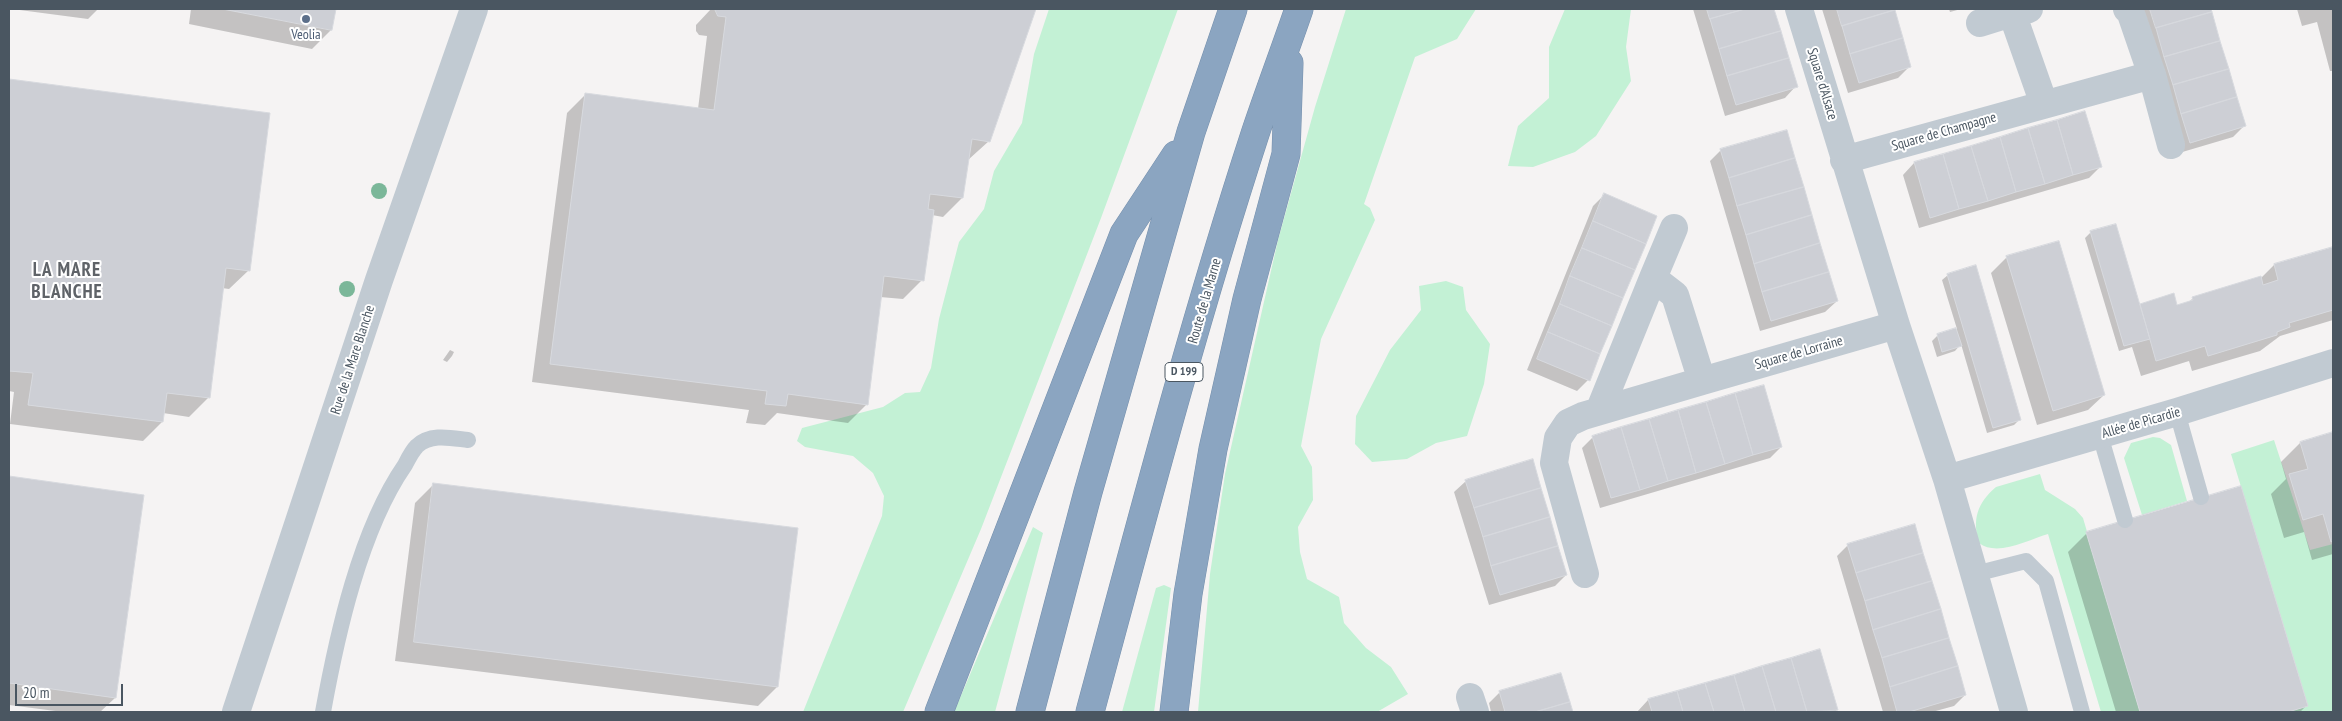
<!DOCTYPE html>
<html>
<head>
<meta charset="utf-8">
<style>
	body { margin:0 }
	#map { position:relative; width:2342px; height:721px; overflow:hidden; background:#f5f3f3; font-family:"PT Sans Narrow",sans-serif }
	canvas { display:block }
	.frame { position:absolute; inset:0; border:10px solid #4a5661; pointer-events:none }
	.scale { position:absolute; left:15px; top:684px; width:108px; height:22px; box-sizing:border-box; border:2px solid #4a5661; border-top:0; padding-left:6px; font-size:15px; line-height:18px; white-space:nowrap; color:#4a5661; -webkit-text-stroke:4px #fff; paint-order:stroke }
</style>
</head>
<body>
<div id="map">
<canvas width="2342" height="721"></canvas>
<div class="frame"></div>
<div class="scale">20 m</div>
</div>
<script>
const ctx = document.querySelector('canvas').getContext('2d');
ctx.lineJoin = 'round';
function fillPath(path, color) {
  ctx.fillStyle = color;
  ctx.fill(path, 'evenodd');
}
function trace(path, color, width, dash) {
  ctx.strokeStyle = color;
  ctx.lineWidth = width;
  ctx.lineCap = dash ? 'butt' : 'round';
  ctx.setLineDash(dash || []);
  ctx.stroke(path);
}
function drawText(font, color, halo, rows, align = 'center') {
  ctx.font = font + ' "PT Sans Narrow",sans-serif';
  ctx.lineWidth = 4;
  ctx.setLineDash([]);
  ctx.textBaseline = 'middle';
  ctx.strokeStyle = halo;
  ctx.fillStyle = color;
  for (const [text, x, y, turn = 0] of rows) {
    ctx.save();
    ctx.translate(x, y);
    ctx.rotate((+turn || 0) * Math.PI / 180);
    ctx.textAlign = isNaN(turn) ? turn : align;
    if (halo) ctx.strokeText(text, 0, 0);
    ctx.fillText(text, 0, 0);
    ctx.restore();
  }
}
fillPath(new Path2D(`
	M 1049,9 L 1178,9 L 1101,218 L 981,529 L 903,712 L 803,712 L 882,516 L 884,496 L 873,473 L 853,456 L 805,447 L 797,441 L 802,428 L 883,407 L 905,393 L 920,392 L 931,368 L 939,319 L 959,242 L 984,209 L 994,171 L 1022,123 L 1034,54 Z
	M 1346,9 L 1476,9 L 1457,39 L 1415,57 L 1364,204 L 1370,208 L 1375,220 L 1321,339 L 1301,446 L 1312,467 L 1313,500 L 1298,527 L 1300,552 L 1307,579 L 1339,597 L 1344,623 L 1366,648 L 1391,667 L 1408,694 L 1377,712 L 1198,712 L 1210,574 L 1225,474 L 1278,240 L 1315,107 Z
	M 1565,9 L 1631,9 L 1626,47 L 1631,81 L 1596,136 L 1575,152 L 1533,167 L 1508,166 L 1518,126 L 1549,98 L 1549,47 Z
	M 1446,281 L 1463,287 L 1466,310 L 1490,344 L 1484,384 L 1467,436 L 1436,443 L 1407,459 L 1372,462 L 1355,444 L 1356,416 L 1390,350 L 1421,310 L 1419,286 Z
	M 2153,437 L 2160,438 L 2171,445 L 2187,501 L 2142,515 L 2124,458 L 2131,443 Z
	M 2274,440 L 2310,550 L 2333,544 L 2333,712 L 2288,712 L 2308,706 L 2231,454 Z
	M 2040,474 L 2045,490 L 2075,509 L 2083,518 L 2140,712 L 2101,712 L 2048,534 C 2028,540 1997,557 1979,543 C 1972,520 1977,503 1996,487 Z
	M 1033,527 L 1043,533 L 995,712 L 954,712 Z
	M 1164,585 L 1171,588 L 1154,712 L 1122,712 L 1156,588 Z`), '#c3f1d5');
fillPath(new Path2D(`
	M 12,9 L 98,9 L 88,19 Z
	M 191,9 L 335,9 L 331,30 L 312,49 L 189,24 Z
	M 711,9 L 1035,9 L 989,141 L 968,160 L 962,198 L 943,217 L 932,215 L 922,280 L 903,299 L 880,297 L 867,404 L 848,423 L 777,413 L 765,425 L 746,423 L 749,410 L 532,382 L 567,113 L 586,94 L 698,109 L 707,36 L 699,35 L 696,31 L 696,25 Z
	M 1693,9 L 1773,9 L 1796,86 L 1785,98 L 1725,116 Z
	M 1822,9 L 1893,9 L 1909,67 L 1898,78 L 1848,93 Z
	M 1949,9 L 1961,9 L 1950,12 Z
	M 2136,9 L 2210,9 L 2244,126 L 2233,137 L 2179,153 Z
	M 2297,9 L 2333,9 L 2333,71 L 2330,71 L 2317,22 L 2302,26 Z
	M 9,80 L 268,114 L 249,270 L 229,289 L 222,288 L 208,398 L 189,417 L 163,413 L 162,422 L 143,441 L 10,424 L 14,392 L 9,391 Z
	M 2084,113 L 2100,167 L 2089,178 L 1919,228 L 1903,175 L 1914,163 Z
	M 1721,150 L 1837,301 L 1825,312 L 1760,331 L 1710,161 Z
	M 1604,195 L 1588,380 L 1577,391 L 1527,370 L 1593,206 Z
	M 2091,232 L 2139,306 L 2176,306 L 2188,303 L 2193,298 L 2260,279 L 2274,265 L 2333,248 L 2333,320 L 2280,336 L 2260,351 L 2192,371 L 2189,361 L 2141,376 L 2132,347 L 2119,351 L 2085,238 Z
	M 2007,257 L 2104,395 L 2088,410 L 2037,425 L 1991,273 Z
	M 1948,275 L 2020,419 L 2014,425 L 1987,433 L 1961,344 L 1955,351 L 1937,357 L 1932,341 L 1938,335 L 1957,329 L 1942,280 Z
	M 450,350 L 454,352 L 452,356 L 447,362 L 443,360 Z
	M 2333,433 L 2333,554 L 2312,560 L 2304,532 L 2284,538 L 2271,494 L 2286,479 L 2281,462 L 2300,443 Z
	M 1593,437 L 1781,447 L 1770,458 L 1600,508 L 1582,448 Z
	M 9,477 L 143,496 L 115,698 L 100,712 L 63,712 L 9,705 Z
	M 1466,481 L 1566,575 L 1555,586 L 1489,605 L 1454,492 Z
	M 434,484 L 777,687 L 758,706 L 395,661 L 415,503 Z
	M 2087,533 L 2306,706 L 2300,712 L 2116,712 L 2068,552 Z
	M 1848,545 L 1965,695 L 1954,706 L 1932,712 L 1883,712 L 1837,556 Z
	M 1819,651 L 1837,710 L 1834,712 L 1637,712 L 1648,700 Z
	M 1560,674 L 1572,712 L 1491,712 L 1489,703 L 1500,692 Z`), '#0003');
const building = new Path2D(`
	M 223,9 L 336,9 L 332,30 Z
	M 715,9 L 1036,9 L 990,142 L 972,139 L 963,198 L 930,194 L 928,209 L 934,210 L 924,281 L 884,276 L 868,405 L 788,394 L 786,406 L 765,404 L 767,391 L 550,364 L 585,93 L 714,110 L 726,17 L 718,16 Z
	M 1707,9 L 1745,9 L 1710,19 Z
	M 1745,9 L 1774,9 L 1781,31 L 1719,49 L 1710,19 Z
	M 1837,9 L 1895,9 L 1895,10 L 1842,26 Z
	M 2150,9 L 2211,9 L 2212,12 L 2156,28 Z
	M 1895,10 L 1903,38 L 1850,54 L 1842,26 Z
	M 2212,12 L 2220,41 L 2164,57 L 2156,28 Z
	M 1781,31 L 1789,58 L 1727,76 L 1719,49 Z
	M 1903,38 L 1911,67 L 1859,83 L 1850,54 Z
	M 2220,41 L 2229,69 L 2173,85 L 2164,57 Z
	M 1789,58 L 1798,87 L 1736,105 L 1727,76 Z
	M 2229,69 L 2237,97 L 2181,114 L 2173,85 Z
	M 9,79 L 270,113 L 250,271 L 226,268 L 210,398 L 167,393 L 163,422 L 28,405 L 33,373 L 9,371 Z
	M 2237,97 L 2246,126 L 2190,143 L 2181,114 Z
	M 2085,111 L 2102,167 L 2073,175 L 2057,120 Z
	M 2057,120 L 2073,175 L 2045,184 L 2028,128 Z
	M 2028,128 L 2045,184 L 2016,192 L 2000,137 Z
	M 1787,130 L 1795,158 L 1729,178 L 1720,149 Z
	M 2000,137 L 2016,192 L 1988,201 L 1971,146 Z
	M 1971,146 L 1988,201 L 1959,209 L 1943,154 Z
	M 1943,154 L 1959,209 L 1930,218 L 1914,162 Z
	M 1795,158 L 1804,187 L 1737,206 L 1729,178 Z
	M 1804,187 L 1812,215 L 1746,235 L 1737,206 Z
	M 1604,193 L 1657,216 L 1646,244 L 1593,221 Z
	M 1812,215 L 1820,243 L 1754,264 L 1746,235 Z
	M 1593,221 L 1646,244 L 1635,270 L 1582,248 Z
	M 2116,224 L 2150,339 L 2124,346 L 2090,231 Z
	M 2059,241 L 2105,395 L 2053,411 L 2006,256 Z
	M 1820,243 L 1829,272 L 1762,292 L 1754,264 Z
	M 2333,247 L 2333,310 L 2289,323 L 2290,327 L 2277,332 L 2277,335 L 2208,356 L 2205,346 L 2156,361 L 2140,304 L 2174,293 L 2177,305 L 2193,300 L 2192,297 L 2261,276 L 2263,285 L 2278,280 L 2274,264 Z
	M 1582,248 L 1635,270 L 1623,298 L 1570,276 Z
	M 1976,265 L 2021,420 L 1993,428 L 1947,274 Z
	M 1829,272 L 1838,301 L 1771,321 L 1762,292 Z
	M 1570,276 L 1623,298 L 1612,326 L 1560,304 Z
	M 1560,304 L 1612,326 L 1600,354 L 1548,332 Z
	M 1956,328 L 1962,346 L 1942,352 L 1937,334 Z
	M 1548,332 L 1600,354 L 1590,381 L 1537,359 Z
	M 1764,385 L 1782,447 L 1753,455 L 1735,393 Z
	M 1735,393 L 1753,455 L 1725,464 L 1706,402 Z
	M 1706,402 L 1725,464 L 1696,473 L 1678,410 Z
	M 1678,410 L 1696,473 L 1668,481 L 1649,419 Z
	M 1649,419 L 1668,481 L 1640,490 L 1621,427 Z
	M 1621,427 L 1640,490 L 1611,498 L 1592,436 Z
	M 2333,432 L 2333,541 L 2331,542 L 2323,514 L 2303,520 L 2289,474 L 2308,469 L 2300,442 Z
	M 1533,459 L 1541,488 L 1474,508 L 1465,480 Z
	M 9,476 L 144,495 L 116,698 L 9,683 Z
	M 433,483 L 798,528 L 778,687 L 414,642 Z
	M 2241,486 L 2308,706 L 2288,712 L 2140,712 L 2086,532 Z
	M 1541,488 L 1550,517 L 1483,537 L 1474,508 Z
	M 1550,517 L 1558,546 L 1491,566 L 1483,537 Z
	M 1915,524 L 1923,553 L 1856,573 L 1847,544 Z
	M 1558,546 L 1567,575 L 1500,595 L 1491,566 Z
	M 1923,553 L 1932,581 L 1865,601 L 1856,573 Z
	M 1932,581 L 1941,609 L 1873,630 L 1865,601 Z
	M 1941,609 L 1949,638 L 1882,658 L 1873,630 Z
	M 1949,638 L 1958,666 L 1890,687 L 1882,658 Z
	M 1820,649 L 1838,710 L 1807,712 L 1791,658 Z
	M 1791,658 L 1807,712 L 1776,712 L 1762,666 Z
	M 1762,666 L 1776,712 L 1745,712 L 1734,675 Z
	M 1958,666 L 1966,695 L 1909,712 L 1897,712 L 1890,687 Z
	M 1561,673 L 1570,702 L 1535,712 L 1505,712 L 1499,691 Z
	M 1734,675 L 1745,712 L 1714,712 L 1705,683 Z
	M 1705,683 L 1714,712 L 1683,712 L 1677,691 Z
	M 1677,691 L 1683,712 L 1652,712 L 1648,699 Z
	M 1570,702 L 1573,712 L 1535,712 Z`);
fillPath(building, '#cdcfd5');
trace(building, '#d7d9de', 1);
const highway = new Path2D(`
	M 939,712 L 1124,234 L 1176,155
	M 1030,712 L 1088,492 L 1191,132 L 1233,9
	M 1090,712 C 1142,519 1193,324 1255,134 C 1269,92 1285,50 1299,9
	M 1174,712 L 1188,594 L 1213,449 L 1247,299 L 1286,154 L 1289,63`);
trace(highway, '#7690ad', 29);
trace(new Path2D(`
	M 2177,412 L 2201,497
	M 2100,435 L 2125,520
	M 1975,574 L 2026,561 L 2046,581 L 2082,712
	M 323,712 C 337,635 360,530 405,465 C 408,459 412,451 417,446 C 431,433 451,438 468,440`), '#c1cad2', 16);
trace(new Path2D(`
	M 1799,9 L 1896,325 L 1947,479 L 2014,712
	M 2029,9 L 2012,13 L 2044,104
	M 1980,23 L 2012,13
	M 2152,75 L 2171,145
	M 1844,160 L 2152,75 L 2130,11 L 2127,9
	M 1653,278 L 1674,228
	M 1702,381 L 1896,325
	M 1947,479 L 2177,412 L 2333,363
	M 1585,574 L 1554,463 L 1558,438 L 1568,423 L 1583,416 L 1702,381 L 1675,295 L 1653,278 L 1600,409
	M 1470,697 L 1475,712
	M 236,712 L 379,280 L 474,9`), '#c1cad2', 28);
trace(highway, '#8ba5c1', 28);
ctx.fillStyle = '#7bb799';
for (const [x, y] of [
	[379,191],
	[347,289]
]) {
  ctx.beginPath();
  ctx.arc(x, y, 8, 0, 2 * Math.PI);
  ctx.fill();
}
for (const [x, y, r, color] of [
	[306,19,5,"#5c6f8a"]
]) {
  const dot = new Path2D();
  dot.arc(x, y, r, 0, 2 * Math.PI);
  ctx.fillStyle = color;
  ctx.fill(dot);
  trace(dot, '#fff', 2);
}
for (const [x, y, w] of [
	[1184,372,38]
]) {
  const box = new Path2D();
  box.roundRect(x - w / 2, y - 9.5, w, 19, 4);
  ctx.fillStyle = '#fff';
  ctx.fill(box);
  trace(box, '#4a5661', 1);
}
drawText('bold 12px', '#4a5661', null, [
	["D 199",1184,372]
]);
drawText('14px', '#4e5e75', '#fff', [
	["Veolia",306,35]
]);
drawText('14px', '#4a5661', '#fff', [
	["Square d'Alsace",1822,84,73],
	["Square de Champagne",1944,132,-16],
	["Route de la Marne",1205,301,-74],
	["Square de Lorraine",1799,353,-16],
	["Rue de la Mare Blanche",353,360,-72],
	["Allée de Picardie",2141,423,-16]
]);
ctx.letterSpacing = '1px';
drawText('bold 19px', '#5f6368', '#fff', [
	["LA MARE",67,271],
	["BLANCHE",67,293]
]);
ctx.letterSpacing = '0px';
</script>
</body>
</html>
